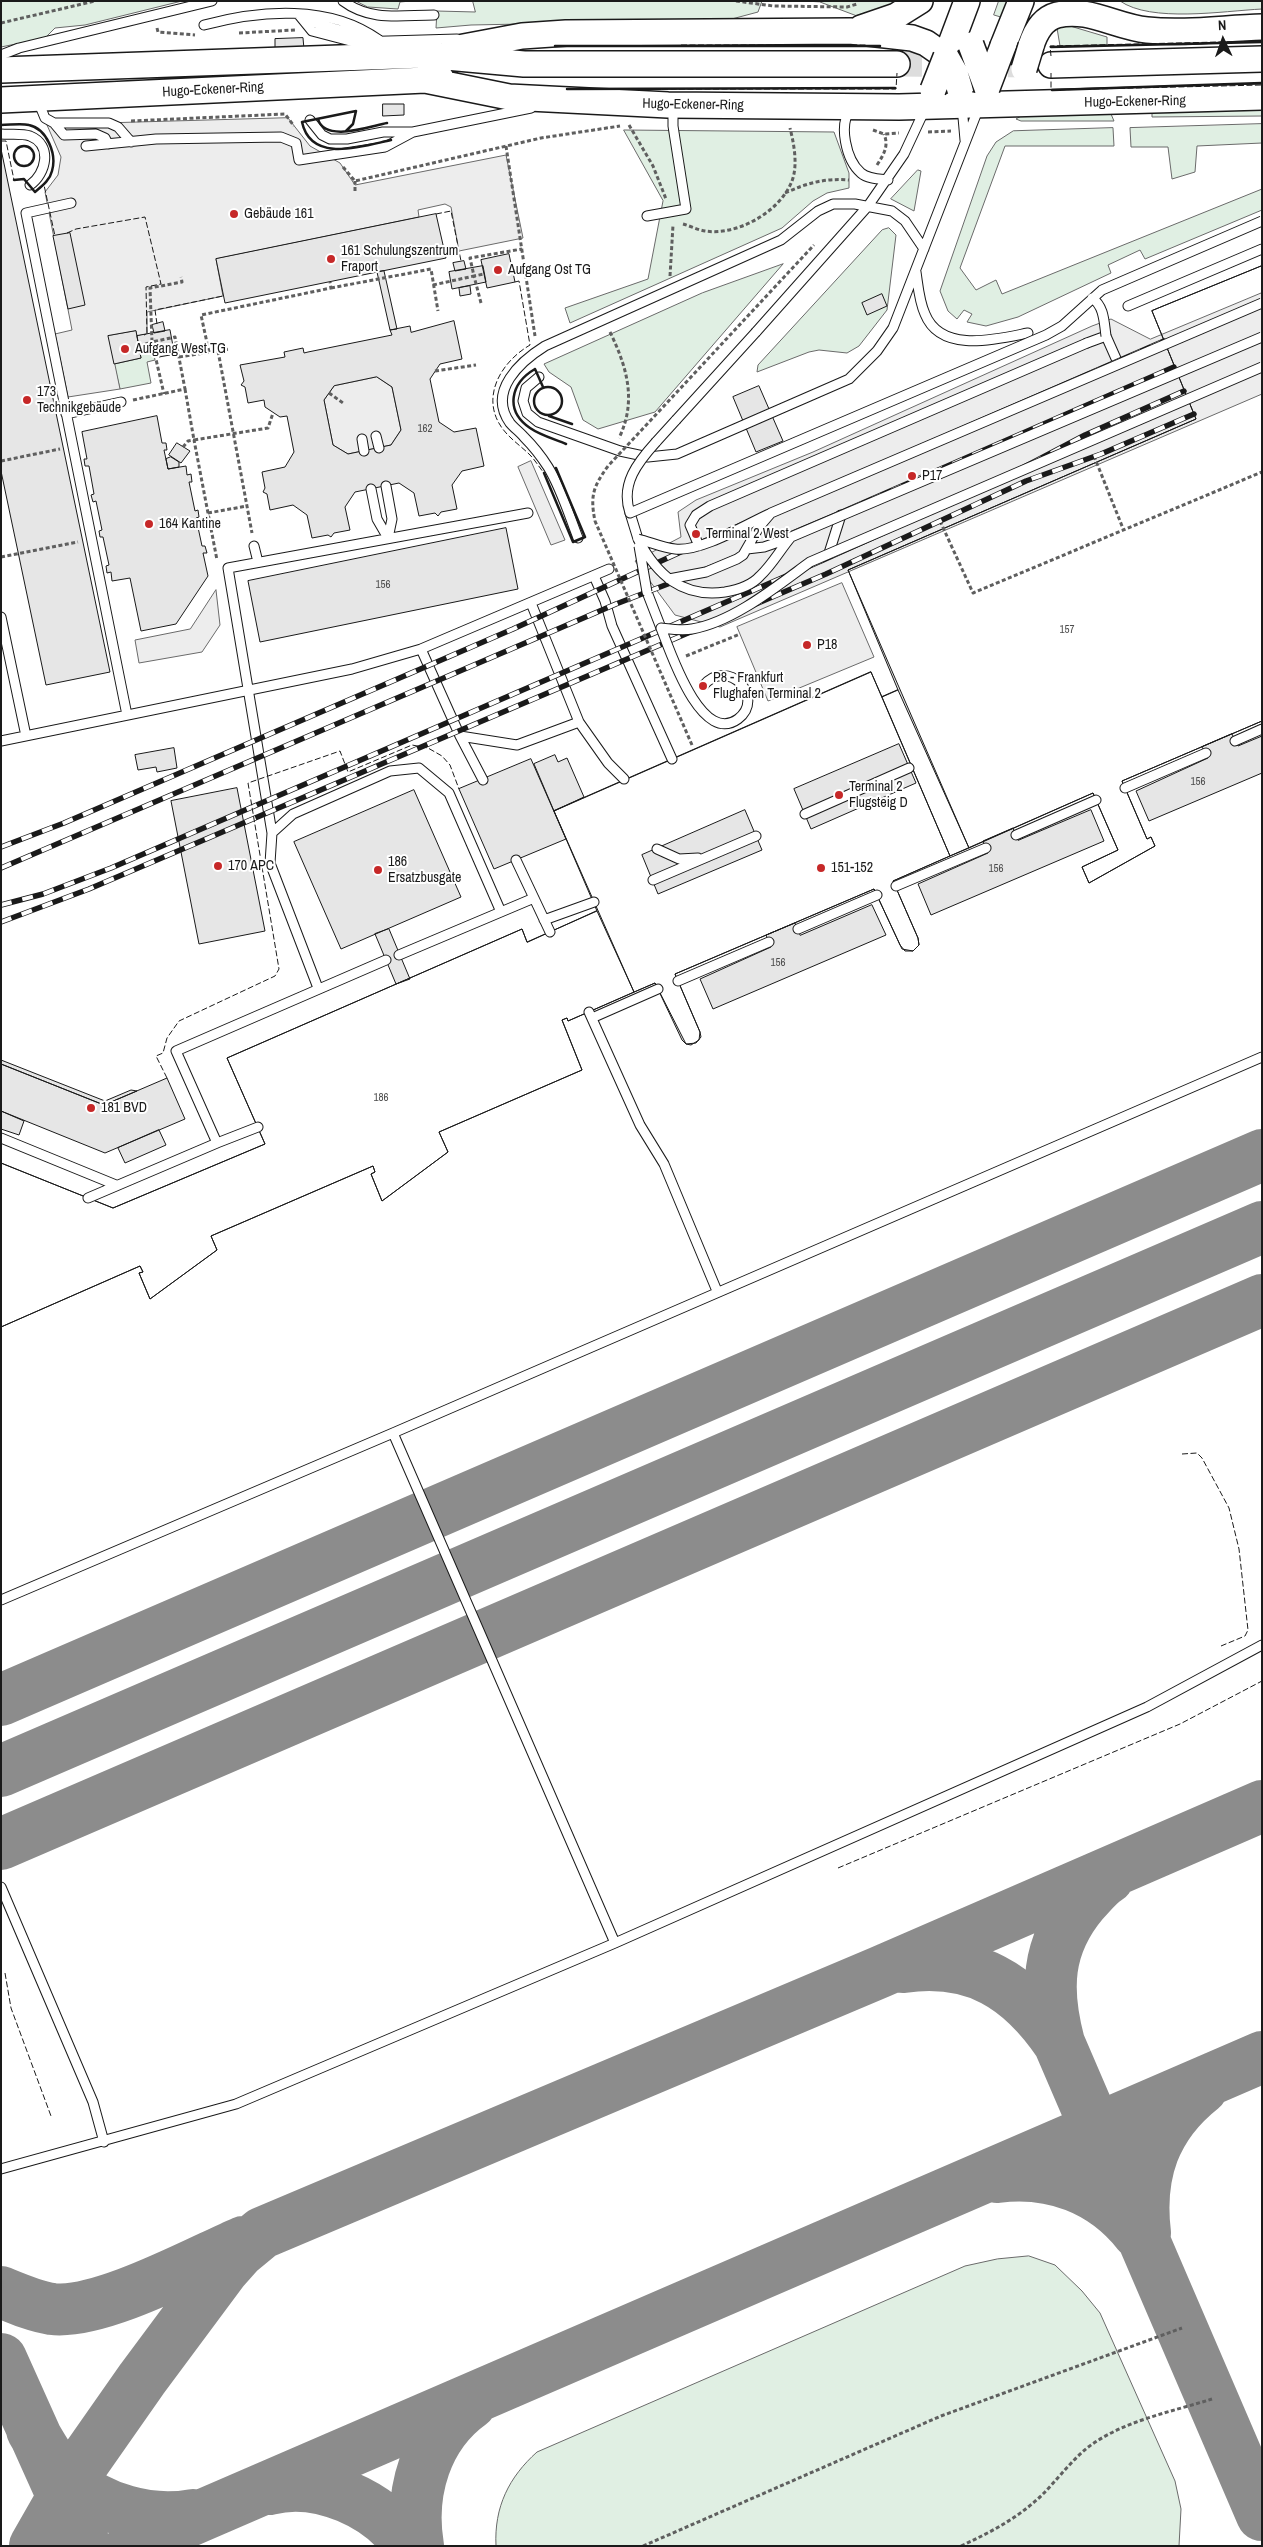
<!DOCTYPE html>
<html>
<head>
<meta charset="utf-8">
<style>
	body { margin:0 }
	#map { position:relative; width:1263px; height:2547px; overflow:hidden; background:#fff; font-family:"Archivo Narrow",sans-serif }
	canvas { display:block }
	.frame { position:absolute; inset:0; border:2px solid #1a1a1a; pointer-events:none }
	.north { position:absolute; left:1198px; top:15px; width:50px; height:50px; -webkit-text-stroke:4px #fff; paint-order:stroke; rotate:357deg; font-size:14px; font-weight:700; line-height:20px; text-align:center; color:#1a1a1a }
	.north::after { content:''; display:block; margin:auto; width:18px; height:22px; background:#1a1a1a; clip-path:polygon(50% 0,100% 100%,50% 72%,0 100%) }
</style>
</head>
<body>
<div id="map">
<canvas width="1263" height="2547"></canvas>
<div class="frame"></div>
<div class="north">N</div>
</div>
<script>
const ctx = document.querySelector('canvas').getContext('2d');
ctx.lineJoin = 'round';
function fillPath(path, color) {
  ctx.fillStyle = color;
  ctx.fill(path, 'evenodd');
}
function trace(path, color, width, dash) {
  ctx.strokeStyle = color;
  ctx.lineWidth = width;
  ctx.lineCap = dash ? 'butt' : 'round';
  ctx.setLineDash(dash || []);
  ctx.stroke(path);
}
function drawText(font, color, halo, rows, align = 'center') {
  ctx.font = font + ' "Archivo Narrow",sans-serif';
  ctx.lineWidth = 4;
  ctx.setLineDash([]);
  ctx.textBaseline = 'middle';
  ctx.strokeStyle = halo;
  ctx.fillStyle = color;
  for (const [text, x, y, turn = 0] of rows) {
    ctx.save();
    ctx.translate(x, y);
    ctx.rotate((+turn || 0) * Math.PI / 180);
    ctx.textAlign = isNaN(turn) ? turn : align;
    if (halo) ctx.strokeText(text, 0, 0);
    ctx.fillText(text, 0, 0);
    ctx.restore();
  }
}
const green = new Path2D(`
	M 1,1 L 182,1 L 85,25 L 55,28 L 45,38 L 1,47 Z
	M 356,1 L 411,1 L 400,2 L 398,9 L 368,7 Z
	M 473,1 L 762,1 L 758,12 L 728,20 L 471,25 L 436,28 L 437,11 L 475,12 Z
	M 805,1 L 902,1 L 857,16 L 820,2 Z
	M 999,1 L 1010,1 L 1004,18 L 994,15 Z
	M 1120,1 L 1262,1 L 1262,9 C 1223,11 1151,23 1120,1 Z
	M 1070,26 L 1107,37 L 1107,45 L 1060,46 L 1057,28 Z
	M 1262,110 L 1262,116 L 1152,117 L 1152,112 Z
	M 1111,114 L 1114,121 L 1021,121 L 1016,119 L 1021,116 Z
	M 1262,124 L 1262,143 L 1197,146 L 1195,172 L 1172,179 L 1168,147 L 1131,147 L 1130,128 Z
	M 1113,128 L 1114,146 L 1005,146 L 960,268 L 976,290 L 996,280 L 1002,294 L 1262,189 L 1262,210 L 1145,259 L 1140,250 L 1108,265 L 1111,273 L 1018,317 L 986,326 L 967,322 L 972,314 L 964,310 L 957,319 L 948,311 L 940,291 L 987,156 L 996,142 L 1013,131 Z
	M 624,130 L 834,132 L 849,173 L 849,188 L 827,193 L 813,201 L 782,228 L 570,323 L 565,308 L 648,279 L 663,201 Z
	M 918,170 L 921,171 L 914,211 L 891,199 Z
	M 889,228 L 896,235 L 887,310 L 859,346 L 847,353 L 819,350 L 809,352 L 757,372 L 758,365 L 882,230 Z
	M 783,264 L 655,412 L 598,429 L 583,420 L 571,387 L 549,372 L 544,364 L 702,293 Z
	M 153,350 L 155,360 L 147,362 L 151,383 L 120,389 L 114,364 L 141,358 L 140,353 Z
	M 1029,2256 L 1055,2265 L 1082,2291 L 1100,2313 L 1175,2481 L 1181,2509 L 1179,2546 L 496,2546 C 494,2507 509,2477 537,2452 L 965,2266 L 997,2259 Z`);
fillPath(green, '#e0efe3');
trace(green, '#6a6a6a', 1);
const parking = new Path2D(`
	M 288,118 L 310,146 L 340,163 L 355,185 L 506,155 L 523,238 L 459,251 L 451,207 L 445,204 L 418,210 L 419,217 L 216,259 L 223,296 L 147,312 L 147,334 L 137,336 L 136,331 L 109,336 L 120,389 L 68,397 L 55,334 L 72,330 L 45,192 L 58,175 L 61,157 L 47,125 Z
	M 1262,293 L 1262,394 L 720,627 L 675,615 L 635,561 L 681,537 L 678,512 L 696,500 L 813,452 L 1092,326 L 1111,319 L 1150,339 Z
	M 377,377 L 392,387 L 401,430 L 391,445 L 348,454 L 333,445 L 324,400 L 334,386 Z
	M 531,461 L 565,540 L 551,545 L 518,467 Z
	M 842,583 L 874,657 L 768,701 L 737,627 Z
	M 216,590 L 220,625 L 202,652 L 139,663 L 135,640 L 190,629 Z`);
fillPath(parking, '#ededed');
trace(parking, '#6a6a6a', 1);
trace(new Path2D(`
	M 1,1700 L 1262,1155
	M 1,1771 L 1262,1227
	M 1,1844 L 1262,1300
	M 1108,1878 C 1098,1884 1091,1894 1083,1902 C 1046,1946 1045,1990 1059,2043 L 1262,2515
	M 903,1967 C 974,1957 1020,1986 1059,2043
	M 997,2177 C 1052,2170 1103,2189 1138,2233
	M 1145,2233 C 1138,2174 1154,2126 1202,2088
	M 1,2292 C 18,2299 34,2306 52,2309 C 100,2315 197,2262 243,2242
	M 1,2359 L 85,2546
	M 32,2430 C 42,2447 52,2466 68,2480 C 101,2509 149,2523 193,2515
	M 269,2489 C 319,2476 381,2504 409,2546
	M 35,2546 L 79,2469 L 142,2379 L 223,2270 L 239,2252 L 262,2233 L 880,1972 L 1262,1806
	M 131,2546 L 1262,2057
	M 418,2546 C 409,2492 426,2435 471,2403`), '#8c8c8c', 52);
const building = new Path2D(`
	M 303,38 L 304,49 L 275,50 L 275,39 Z
	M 383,104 L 404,104 L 404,115 L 383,116 Z
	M 1,149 L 110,672 L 46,685 L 1,471 Z
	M 436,214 L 446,258 L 225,303 L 216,259 Z
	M 70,233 L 85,305 L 68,309 L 53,236 Z
	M 509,254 L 515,282 L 487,288 L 481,260 Z
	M 464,261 L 466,269 L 455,271 L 453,263 Z
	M 483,266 L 486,282 L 452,289 L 449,272 Z
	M 1262,266 L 1262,721 L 1122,781 L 1147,839 L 1151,837 L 1155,846 L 1089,883 L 1082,867 L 1118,850 L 1093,793 L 893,881 L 918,938 L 919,945 L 913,951 L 905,951 L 900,945 L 874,889 L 675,974 L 700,1032 L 699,1040 L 691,1045 L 686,1044 L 682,1040 L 655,983 L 568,1021 L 567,1018 L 562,1020 L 582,1070 L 439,1132 L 448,1152 L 382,1201 L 371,1174 L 375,1172 L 373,1166 L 211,1236 L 217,1250 L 150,1299 L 139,1273 L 143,1272 L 140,1266 L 1,1327 L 1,1163 L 113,1208 L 265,1144 L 227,1058 L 522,929 L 527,942 L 597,911 L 554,811 L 871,672 L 882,697 L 898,690 L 848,570 L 1196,419 L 1152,311 Z
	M 1262,266 L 1262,721 L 1122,781 L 1147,839 L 1151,837 L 1155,846 L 1089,883 L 1082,867 L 1118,850 L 1093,793 L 969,848 L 848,570 L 1196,419 L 1152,311 Z
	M 384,271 L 397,329 L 390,330 L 377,272 Z
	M 470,286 L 471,294 L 460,296 L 459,288 Z
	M 882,294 L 887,306 L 867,315 L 862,303 Z
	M 454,321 L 462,359 L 440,364 L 430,379 L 439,422 L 454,432 L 476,428 L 484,466 L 462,471 L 452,485 L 457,509 L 441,512 L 438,516 L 435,513 L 419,516 L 414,493 L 399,483 L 355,492 L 345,507 L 350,530 L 334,533 L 331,537 L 328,535 L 312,538 L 307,515 L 293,505 L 270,510 L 267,494 L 263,492 L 265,488 L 262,472 L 285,467 L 294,452 L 287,416 L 280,417 L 265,407 L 264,400 L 248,403 L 245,387 L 241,385 L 244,381 L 240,365 L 285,357 L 284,352 L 303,348 L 304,353 L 308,352 L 392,335 L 390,330 L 410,326 L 411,332 ZM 377,377 L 392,387 L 401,430 L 391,445 L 348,454 L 333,445 L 324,400 L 334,386 Z
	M 163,322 L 165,331 L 154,333 L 152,325 Z
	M 170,330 L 173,346 L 140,353 L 137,336 Z
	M 136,331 L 141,358 L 114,364 L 108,336 Z
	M 168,347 L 170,355 L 159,357 L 157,349 Z
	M 759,386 L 783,441 L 756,452 L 733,397 Z
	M 157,416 L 162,443 L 166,443 L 167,450 L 164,450 L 168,469 L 186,466 L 187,475 L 191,474 L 192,482 L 189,482 L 195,511 L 198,510 L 199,517 L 196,518 L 202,546 L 205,546 L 207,553 L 203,553 L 208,576 L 176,624 L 141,631 L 130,578 L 112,581 L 111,572 L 107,573 L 106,566 L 109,565 L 103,537 L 100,537 L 99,531 L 102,530 L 96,501 L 93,502 L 91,495 L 94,494 L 89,466 L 85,466 L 84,459 L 87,459 L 82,432 Z
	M 177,443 L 190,451 L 181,463 L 169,455 Z
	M 171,457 L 179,462 L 179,467 L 168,469 L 166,459 Z
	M 506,528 L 518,589 L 260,642 L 248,581 Z
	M 871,672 L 950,856 L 893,881 L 918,938 L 919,945 L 913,951 L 902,949 L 874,889 L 675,974 L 700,1032 L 701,1037 L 696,1043 L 686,1044 L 655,983 L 634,992 L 554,811 ZM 899,744 L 916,783 L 811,829 L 794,789 ZM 745,810 L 762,850 L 658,894 L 642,855 Z
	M 898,690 L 969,848 L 950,856 L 882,697 Z
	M 1232,734 L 1238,746 L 1262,736 L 1262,773 L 1149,821 L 1136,791 L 1208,758 L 1202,747 Z
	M 174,748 L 177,768 L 157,772 L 156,767 L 138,770 L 135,755 Z
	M 555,755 L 558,762 L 567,758 L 584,797 L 554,811 L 534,764 Z
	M 531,759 L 566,839 L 494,869 L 459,789 Z
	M 237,788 L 265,931 L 199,944 L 171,801 Z
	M 414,790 L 461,897 L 341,949 L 294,842 Z
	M 1091,810 L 1104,841 L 931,915 L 918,884 L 988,853 L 983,841 L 1013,828 L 1018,840 Z
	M 872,905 L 886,935 L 713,1009 L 700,979 L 771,947 L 766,935 L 795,923 L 800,935 Z
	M 597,911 L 634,992 L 568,1021 L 567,1018 L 562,1020 L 582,1070 L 439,1132 L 448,1152 L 382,1201 L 371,1174 L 375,1172 L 373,1166 L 211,1236 L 217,1250 L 150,1299 L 139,1273 L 143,1272 L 140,1266 L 1,1327 L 1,1163 L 113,1208 L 265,1144 L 227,1058 L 522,929 L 527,942 Z
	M 389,929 L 410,979 L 396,984 L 375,934 Z
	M 1,1060 L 105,1101 L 131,1090 L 137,1091 L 104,1105 L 1,1064 Z
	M 1,1064 L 104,1105 L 167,1078 L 185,1119 L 105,1153 L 1,1111 Z
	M 1,1111 L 24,1121 L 19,1135 L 1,1129 Z
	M 159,1130 L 166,1145 L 125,1163 L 118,1148 Z`);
fillPath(building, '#e6e6e6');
trace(building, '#1a1a1a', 1);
trace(new Path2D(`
	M 897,64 L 1047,65`), '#ddd', 25, [25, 12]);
const lane = new Path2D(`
	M 343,1 C 371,22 402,15 434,15
	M 299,15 L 312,31 L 354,42 L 457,39
	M 305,18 L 322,25 L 369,38
	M 204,25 C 260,10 330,4 379,40
	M 1,55 L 19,48 L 212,1
	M 38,101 L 45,118 L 54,123 L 64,135 L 96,134 L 105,138 L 108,144
	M 962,106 L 965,140
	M 851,109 C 838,124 846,160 861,173 C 868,179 879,179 888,180
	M 310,120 L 322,135 L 330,139 L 347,139 L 383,132 L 413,132 L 531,108
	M 54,123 L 109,123 L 118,127 L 131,142
	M 1,134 C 10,135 21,133 30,136 C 53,145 46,174 30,185
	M 86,146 L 156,139 L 281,137 L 296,143 L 299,160 L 385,147 L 413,132
	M 71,203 L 26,213 L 127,715
	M 647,216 L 686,209 L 673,126 L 673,107
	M 916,272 C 918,285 919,301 925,314 C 941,354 997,339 1028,333
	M 1128,306 L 1262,249
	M 756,332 L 868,206 L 904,154 L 925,109
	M 1087,343 L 1106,336 L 1118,363
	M 539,377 L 526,388 L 523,401 L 527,413 L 538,422 L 620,451 L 648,457 L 677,454 L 849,379 L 877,351 L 893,328 L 979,107
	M 66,414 L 121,402
	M 376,436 L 379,448
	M 362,439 L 364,451
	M 656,442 L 676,420
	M 386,486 L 392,519 L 388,538
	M 371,489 L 377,519 L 388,538
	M 630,513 L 638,539
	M 578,538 C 569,515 561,488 548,467 C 541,456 533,446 524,437 C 520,432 514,428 510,423 C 487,391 521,361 545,346 L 781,240 L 818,211 L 833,204 L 855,204 L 892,211 L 905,221 L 924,249
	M 254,546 L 258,562
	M 829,553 L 841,515
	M 594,576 L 605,601 L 612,626 L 672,759
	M 647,592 L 661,628
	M 531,603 L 579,722 L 608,763 L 624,779
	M 1,617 L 26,736
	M 421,649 L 460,736 L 483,780
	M 460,736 L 517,745 L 579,722
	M 1,741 L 352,669 L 421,649 L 609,569
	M 1235,741 L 1262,729
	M 1125,788 L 1206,753
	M 805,814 L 909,768
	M 272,833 L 228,568 L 528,513
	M 1016,835 L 1096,800
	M 657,849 L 679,859 L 698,858
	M 516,860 L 550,932
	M 653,880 L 756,836
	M 896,886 L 986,848
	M 544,920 L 594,902
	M 798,929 L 877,895
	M 399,955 L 534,898
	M 678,981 L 769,942
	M 318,988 L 270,863 L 272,833 L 293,814 L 390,771 L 419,768 L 449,793 L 501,912
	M 589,1012 L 640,1125 L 664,1164 L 717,1291
	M 592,1018 L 658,989
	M 258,1127 L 217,1143 L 176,1051 L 386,960
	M 1,1138 L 116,1185
	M 88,1198 L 217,1143
	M 393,1433 L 615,1943
	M 1,1600 L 393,1433 L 1262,1057
	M 1,1887 L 93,2102 L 104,2142
	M 1,2169 L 236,2104 L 615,1943 L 1147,1707 L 1262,1645`);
const secondary = new Path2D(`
	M 861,28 L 896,16 L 920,1
	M 1003,46 L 1021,1
	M 1031,46 C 1035,33 1042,19 1057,15 C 1088,7 1116,27 1147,30 C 1184,34 1224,28 1262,27
	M 453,49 L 522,36 L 566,33 L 850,31 L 912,38 L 926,43 L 946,57 L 967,1
	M 1051,65 L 1262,59
	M 1,70 L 424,55 L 524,64 L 897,64
	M 425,80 L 509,97 L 668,105 L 899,107 L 1262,97
	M 1,100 L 425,80 L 441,78`);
trace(lane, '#1a1a1a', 11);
trace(secondary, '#1a1a1a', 28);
trace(new Path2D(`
	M 736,1 L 773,6 L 847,7 L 857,4
	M 1,23 L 95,1
	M 157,28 L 158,32 L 195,35
	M 239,33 L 295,30
	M 131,121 L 285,114 L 294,126
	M 629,125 L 653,166 L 666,199
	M 873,130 L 884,134 L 899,133
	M 928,132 L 951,131
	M 506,146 L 535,336
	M 877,165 C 884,154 889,146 884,134
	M 343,167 L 355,181 L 541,138 L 620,126
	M 355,191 L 355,181
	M 785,193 C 807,183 825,178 849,180
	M 683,224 C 690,226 698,230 705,231 C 737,236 780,212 792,181 C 798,165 794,144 790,128
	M 670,276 L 673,225
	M 433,285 L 474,276 L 470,258 L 522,249
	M 331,288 L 431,269 L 438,311
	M 481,303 L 474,276 L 484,274
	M 610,332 C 627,367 637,401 619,438
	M 139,346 L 152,342 L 164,394
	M 218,351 L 252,533
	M 209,352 L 201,315 L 331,288 L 330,282
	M 179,357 L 230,349
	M 435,371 L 476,365
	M 185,389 L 194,440 L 268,428 L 273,413
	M 329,393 L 343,403
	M 133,400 L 185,389 L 175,337 L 152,342 L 150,288 L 182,282 L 181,277
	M 183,447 L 188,441 L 194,440 L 217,560
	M 1094,456 L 1124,531
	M 1,461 L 60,449
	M 208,513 L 247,506
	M 940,521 L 973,593 L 1262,472
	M 1,557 L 78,542
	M 686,656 L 740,634
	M 643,2546 L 941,2416 L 1182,2328
	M 961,2546 C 991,2532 1018,2518 1042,2495 C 1057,2480 1071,2461 1087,2448 C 1122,2421 1171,2412 1212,2399`), '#5f5f5f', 3, [4, 2.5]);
trace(lane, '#fff', 9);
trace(secondary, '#fff', 25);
const rail = new Path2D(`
	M 1,847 L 64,823 L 513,629 L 709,539 L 1164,341
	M 1,868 L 616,604 L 717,565 L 833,516 L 1174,367
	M 1,905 L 43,894 L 111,868 L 821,561 L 992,484 L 1085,435 L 1184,391
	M 1,922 L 89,889 L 826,574 L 1026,481 L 1101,454 L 1194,414`);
trace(rail, '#1a1a1a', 5.5);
trace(rail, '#fff', 4, [11]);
const laneBridge = new Path2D(`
	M 1092,298 C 1104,306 1104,321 1106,336
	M 676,420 L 756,332
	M 656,442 C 638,462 620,484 630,513 L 1046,335 L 1062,326 L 1102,290 L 1262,221
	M 638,539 C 657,575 682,598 725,592 C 737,590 752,585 760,576 C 772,565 780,550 791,537 L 1262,337
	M 638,539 C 650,542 663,548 675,549 C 701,552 745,525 769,514
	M 639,546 L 647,592
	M 699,546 L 690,525 L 696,515 L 710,506 L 1087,343
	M 747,549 L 764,547 L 790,538
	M 669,579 L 706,572 L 737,559 L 743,555 L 759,527 L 771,513 L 1262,303
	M 703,686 C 728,656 766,698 738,719 C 701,746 670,651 661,628 C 670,629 682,631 692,629 C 733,622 777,586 810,562 L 1262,367`);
const secondaryBridge = new Path2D(`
	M 971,45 L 987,88
	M 946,57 L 955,73 L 960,90
	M 1024,69 L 1031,46
	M 987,88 L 1003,46
	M 933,90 L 946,57`);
trace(laneBridge, '#1a1a1a', 11, []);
trace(secondaryBridge, '#1a1a1a', 28, []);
trace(new Path2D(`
	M 692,745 L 595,521 C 590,496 593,487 608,466 L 814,245`), '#5f5f5f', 3, [4, 2.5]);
trace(laneBridge, '#fff', 9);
trace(secondaryBridge, '#fff', 25);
trace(new Path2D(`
	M 681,45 L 866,45
	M 1051,56 L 1050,46 L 1262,41
	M 1051,73 L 1051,90 L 1262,85
	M 577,89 L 896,89 L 897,73
	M 1,141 L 6,141 L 14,180 L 24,179 L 35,192 L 44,185 L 55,236
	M 436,214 L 451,211 L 461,261
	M 67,233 L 76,229 L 145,217 L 161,284 L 146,287 L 147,334 L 144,335
	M 515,282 L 519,281 L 530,345 C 501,362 480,397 502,428 C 510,439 521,446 530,455 C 535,460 539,467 544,473
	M 157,324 L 155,310 L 223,296
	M 167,1078 L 156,1056 L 163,1053 L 167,1038 L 179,1021 L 275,976 L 279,969 L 248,783 L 340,751 L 348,772 L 412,745 L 428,748 L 442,756 L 450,765 L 459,789
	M 1182,1454 L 1197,1453 L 1202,1458 L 1229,1508 L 1239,1549 L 1248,1630 L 1245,1636 L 1221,1646
	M 838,1868 L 1180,1724 L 1262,1681
	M 5,1973 L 11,2008 L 51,2116`), '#1a1a1a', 1, [6, 2.5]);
trace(new Path2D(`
	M 555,46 L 880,46
	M 1051,47 L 1262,42
	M 567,89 L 895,88
	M 1052,90 L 1262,83
	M 318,119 C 325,143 370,126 387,123
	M 1,125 C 10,125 21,123 29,125 C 47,129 57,154 52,171 C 50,180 42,186 35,192 L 24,179 L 14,180
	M 346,131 L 353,124 L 356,111 L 302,122 C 311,164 363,146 391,140
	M14 156a10 10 0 1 1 20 0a10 10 0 1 1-20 0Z
	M534 401a14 14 0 1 1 28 0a14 14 0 1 1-28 0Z
	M 543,387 L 535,369 C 511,383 504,410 530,428 C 540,435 554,439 566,444
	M 549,416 L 572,424
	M 544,473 L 573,542 L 585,537 L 556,468`), '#1a1a1a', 2.5);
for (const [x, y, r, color] of [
	[234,214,5,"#c62828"],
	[331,259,5,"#c62828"],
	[498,270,5,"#c62828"],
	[125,349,5,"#c62828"],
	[27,400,5,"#c62828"],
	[912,476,5,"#c62828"],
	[149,524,5,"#c62828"],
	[696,534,5,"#c62828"],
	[807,645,5,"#c62828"],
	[703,686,5,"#c62828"],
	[839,795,5,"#c62828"],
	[218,866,5,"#c62828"],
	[821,868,5,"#c62828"],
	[378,870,5,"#c62828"],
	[91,1108,5,"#c62828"]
]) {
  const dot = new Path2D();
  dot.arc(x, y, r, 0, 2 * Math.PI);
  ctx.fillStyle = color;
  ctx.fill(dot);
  trace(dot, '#fff', 2);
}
drawText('11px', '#4d4d4d', null, [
	["162",425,429],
	["156",383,585],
	["157",1067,630],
	["156",1198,782],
	["156",996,869],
	["156",778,963],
	["186",381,1098]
]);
drawText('14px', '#1a1a1a', '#fff', [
	["Hugo-Eckener-Ring",213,90,-3],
	["Hugo-Eckener-Ring",1135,102,-1],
	["Hugo-Eckener-Ring",693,105,1]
]);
drawText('14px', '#1a1a1a', '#fff', [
	["Gebäude 161",244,214],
	["161 Schulungszentrum",341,251],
	["Fraport",341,267],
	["Aufgang Ost TG",508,270],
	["Aufgang West TG",135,349],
	["173",37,392],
	["Technikgebäude",37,408],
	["P17",922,476],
	["164 Kantine",159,524],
	["Terminal 2 West",706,534],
	["P18",817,645],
	["P8 - Frankfurt",713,678],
	["Flughafen Terminal 2",713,694],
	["Terminal 2",849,787],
	["Flugsteig D",849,803],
	["186",388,862],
	["Ersatzbusgate",388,878],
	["170 APC",228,866],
	["151-152",831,868],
	["181 BVD",101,1108]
], 'left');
</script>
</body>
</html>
